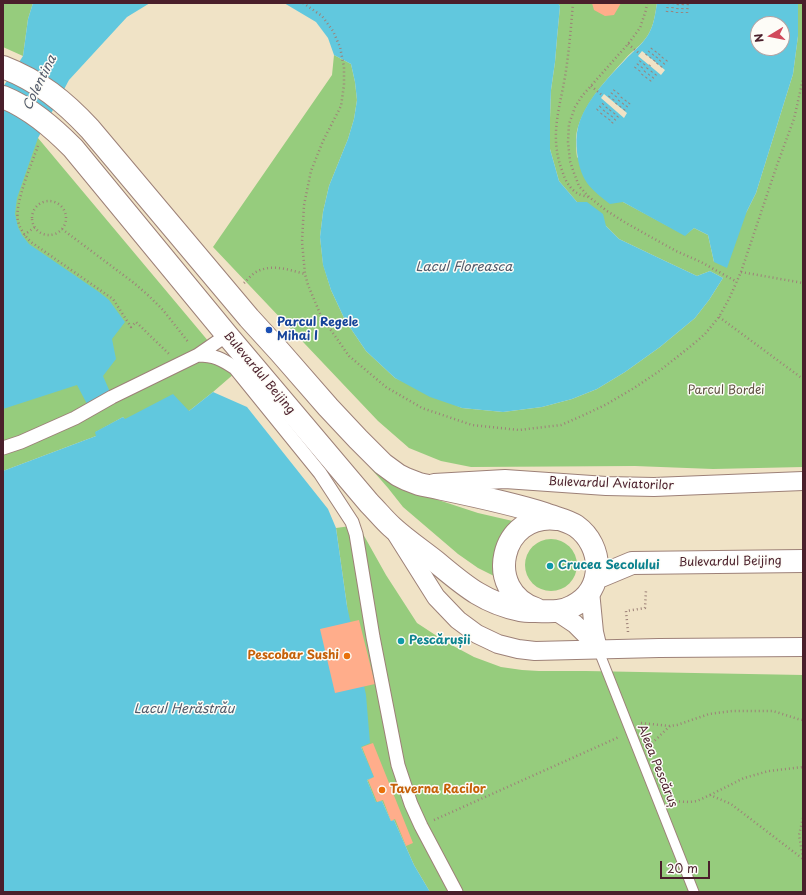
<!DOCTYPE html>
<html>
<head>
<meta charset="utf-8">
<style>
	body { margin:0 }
	#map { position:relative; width:806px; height:895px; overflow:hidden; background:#f0e3c6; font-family:"Playpen Sans",sans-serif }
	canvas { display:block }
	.frame { position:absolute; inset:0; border:4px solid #4a1f2b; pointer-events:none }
	.north { position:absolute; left:750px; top:16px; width:40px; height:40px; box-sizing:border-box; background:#fdfcf7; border:1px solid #b5a4a5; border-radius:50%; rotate:260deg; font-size:11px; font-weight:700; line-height:16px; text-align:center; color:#4a1f2b }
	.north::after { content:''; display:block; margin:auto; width:14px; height:18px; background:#d1495b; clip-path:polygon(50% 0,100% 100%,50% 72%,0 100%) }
	.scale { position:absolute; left:660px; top:861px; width:50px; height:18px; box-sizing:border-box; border:2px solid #4a1f2b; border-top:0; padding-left:5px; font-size:12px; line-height:14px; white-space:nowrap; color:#4a1f2b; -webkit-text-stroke:3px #fdfcf7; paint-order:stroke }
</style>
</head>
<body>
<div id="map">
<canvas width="806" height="895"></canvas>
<div class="frame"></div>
<div class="north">N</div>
<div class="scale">20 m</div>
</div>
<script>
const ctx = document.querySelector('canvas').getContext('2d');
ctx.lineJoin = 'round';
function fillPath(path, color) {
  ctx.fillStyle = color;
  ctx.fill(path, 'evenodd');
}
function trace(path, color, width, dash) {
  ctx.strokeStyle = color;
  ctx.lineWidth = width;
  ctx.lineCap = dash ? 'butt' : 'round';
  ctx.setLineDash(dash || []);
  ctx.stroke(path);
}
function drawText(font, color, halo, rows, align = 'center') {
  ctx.font = font + ' "Playpen Sans",sans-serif';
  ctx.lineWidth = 3;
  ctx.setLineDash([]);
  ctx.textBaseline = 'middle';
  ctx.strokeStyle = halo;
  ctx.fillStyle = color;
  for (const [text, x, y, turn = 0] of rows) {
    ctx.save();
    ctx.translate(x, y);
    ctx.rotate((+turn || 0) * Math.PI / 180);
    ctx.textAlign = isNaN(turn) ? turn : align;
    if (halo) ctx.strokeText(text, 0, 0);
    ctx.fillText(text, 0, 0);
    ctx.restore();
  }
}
fillPath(new Path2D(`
	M 3,3 L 33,3 L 28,19 L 23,56 L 3,47 Z
	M 558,3 L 657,3 C 655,15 654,25 648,35 C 642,45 632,51 625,59 C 607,79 586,101 578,127 C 575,136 576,147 577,157 L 623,202 L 685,235 L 694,228 L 708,235 L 714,262 L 747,211 L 756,193 L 793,74 L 798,36 L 798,3 L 803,3 L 803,467 L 713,469 L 635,466 L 471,467 L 441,461 L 409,448 L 378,421 L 213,247 L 332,75 L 334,55 L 351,64 L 355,82 L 357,100 L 354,119 L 348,139 L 329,186 L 323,212 L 320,237 L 323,264 L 331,290 L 345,320 L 366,351 L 395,378 L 462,408 L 503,412 L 542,407 L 572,399 L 597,389 L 625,372 L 660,347 L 695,318 L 709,300 L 723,278 L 710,271 L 697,276 L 663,260 L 619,239 L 606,226 L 577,202 L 559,181 L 550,149 L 550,118 L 551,90 L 555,62 L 557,38 L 560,6 Z
	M 3,118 L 15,123 L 38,138 L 235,373 L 213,392 L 189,411 L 125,420 L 123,417 L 96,432 L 96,436 L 3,471 Z
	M 367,464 L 417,493 L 478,513 L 517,522 L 498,578 L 478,568 L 458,554 L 403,507 L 388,488 Z
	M 358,525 L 386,575 L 417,623 L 446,642 L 474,657 L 501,667 L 522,670 L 539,671 L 586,671 L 803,675 L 803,892 L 430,892 L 414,865 L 394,820 L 391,821 L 382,801 L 376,803 L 367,780 L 373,777 L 361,747 L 347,606 L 336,528 Z
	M525 565a26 26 0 1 1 52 0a26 26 0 1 1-52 0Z`), '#96cc7d');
fillPath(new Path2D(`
	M 33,3 L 150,3 L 127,17 L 69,80 L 38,138 L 17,198 L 15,214 L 18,227 L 22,235 L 29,244 L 99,292 L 109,300 L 125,322 L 112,339 L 116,359 L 103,376 L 110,392 L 87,404 L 77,385 L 3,409 L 3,87 L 23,56 L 28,19 Z
	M 284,3 L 558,3 L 560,6 L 557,38 L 555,62 L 551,90 L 550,118 L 550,149 L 559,181 L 577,202 L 587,202 L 603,214 L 606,226 L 619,239 L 663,260 L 697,276 L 710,271 L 723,278 L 709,300 L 695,318 L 660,347 L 625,372 L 597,389 L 572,399 L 542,407 L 503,412 L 462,408 L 430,397 L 395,378 L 366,351 L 345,320 L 331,290 L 323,265 L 320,237 L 323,212 L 329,186 L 348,139 L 354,119 L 357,100 L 355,82 L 351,64 L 334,55 L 328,38 L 316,22 Z
	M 657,3 L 798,3 L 798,36 L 793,74 L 756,193 L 747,211 L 727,268 L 714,262 L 708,235 L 694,228 L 685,236 L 623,202 L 610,204 C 602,198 593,191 587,183 C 581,174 578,163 577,152 C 576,144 576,135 578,127 C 585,101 607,79 625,60 C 632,52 642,45 648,35 C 654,25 655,15 657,3 ZM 758,24 L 782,24 L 782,48 L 758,48 Z
	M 213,392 L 247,407 L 328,509 L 336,528 L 347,606 L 366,695 L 370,743 L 361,747 L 374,777 L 367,780 L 376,802 L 382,801 L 391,821 L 394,820 L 414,865 L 430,892 L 3,892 L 3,471 L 96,436 L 95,432 L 123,417 L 125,419 L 173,394 L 189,411 Z`), '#61c8de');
fillPath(new Path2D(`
	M 642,51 L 665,70 L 661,75 L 638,56 Z
	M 604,94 L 627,113 L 624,118 L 601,98 Z`), '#f0e3c6');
fillPath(new Path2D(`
	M 592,3 L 621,3 L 614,15 L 605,16 L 594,10 Z
	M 359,620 L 375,684 L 335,693 L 320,629 Z
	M 373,743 L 413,843 L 406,846 L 395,819 L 391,821 L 383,800 L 377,802 L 368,780 L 374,777 L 362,747 Z`), '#ffad8b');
const service = new Path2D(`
	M 598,649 L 694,892`);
const pedestrian = new Path2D(`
	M 198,355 C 214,355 222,359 235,368 L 320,473 L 352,522 L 356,534 L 373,637 L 398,765 L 411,804 L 421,826 L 456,892
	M 3,448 L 21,442 L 75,418 L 112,397 L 198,355 L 227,335`);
const minor = new Path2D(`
	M 434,483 L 505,479 L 606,486 L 654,487 L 803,481
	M 397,535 L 436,597 L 458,620 L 477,634 L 498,644 L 518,649 L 535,651 L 659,648 L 803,647
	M 590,591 L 594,632 L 598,649
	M 557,612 L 575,624 L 588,637 L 598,649`);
const secondary = new Path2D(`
	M 3,67 C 39,81 64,101 90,129 L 249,318 L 280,352 L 328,407 L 358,439 L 383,464 L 398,475 L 406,479 L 419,484 C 461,493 504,501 545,514 C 555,518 567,520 576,526 C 604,546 605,590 573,606 C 561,613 548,611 535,611 C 530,611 524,611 520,610 C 482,602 463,584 435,561 C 421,550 405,539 392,527 C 384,520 377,511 369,503 L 227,335 L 73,148 C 52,127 30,108 3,97
	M 596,578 L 632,563 L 803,561
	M 536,609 C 483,591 500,512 557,519`);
trace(service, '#9d8178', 11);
trace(pedestrian, '#9d8178', 15);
trace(minor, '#9d8178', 20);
trace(secondary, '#9d8178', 24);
trace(new Path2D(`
	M 303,3 L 322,16 L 333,31 L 340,47 L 344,67 L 344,85 L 341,106 L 323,141 L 311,171 L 304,205 L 302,242 L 305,274 L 308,285 L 321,316 L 349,356 L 386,387 L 422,408 L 472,425 L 519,430 L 561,425 L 584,415 L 607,404 L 634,388 L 658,372 L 691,346 L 705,334 L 719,317 L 729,299 L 741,272 L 777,165 L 794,119 L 803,79
	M 573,3 C 571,27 569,52 565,77 C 559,111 549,138 563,173 C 565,180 570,189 577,193 C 580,195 585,196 588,197
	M 647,3 L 646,10 L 640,28 L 628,44 L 582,96 L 575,107 L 569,124 L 568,142 L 570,161 L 574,173 L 579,186 L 589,197 L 607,211 L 626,223 L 676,251 L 701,262 L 737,282
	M 667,12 L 668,3
	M 672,12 L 673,3
	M 677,13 L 678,3
	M 682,13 L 683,3
	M 687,13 L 688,3
	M 628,44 L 640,54
	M 646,55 L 654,46
	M 650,58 L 658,49
	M 654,61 L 661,52
	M 657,64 L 665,55
	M 661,67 L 669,58
	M 635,68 L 642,59
	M 639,71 L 646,62
	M 642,75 L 650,65
	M 646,78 L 654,69
	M 650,81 L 658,72
	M 591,86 L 603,96
	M 609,97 L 616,88
	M 613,100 L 620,91
	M 616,104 L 624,95
	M 620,107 L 628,98
	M 597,110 L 605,102
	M 624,110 L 631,101
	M 601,114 L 609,105
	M 605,117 L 612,108
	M 609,120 L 616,111
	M 612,123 L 620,114
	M 38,146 C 32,163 14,204 18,221 C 20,229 25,236 31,242 L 113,299 L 131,327 L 136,322 L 169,354
	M32 218a17 17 0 1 1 34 0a17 17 0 1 1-34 0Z
	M 62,229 L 134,283 L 149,296 L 163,310 L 189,343
	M 24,235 L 35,227
	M 741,272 L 803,283
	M 244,283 C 248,279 253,273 258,271 C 273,264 290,270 305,274
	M 719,317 L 803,379
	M 628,632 L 626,611 L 645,608 L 646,590
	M 641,723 L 670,726 L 677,725 L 709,714 L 732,711 L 773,711 L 798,719 L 803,720
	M 649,746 L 670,726
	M 710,795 L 744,778 L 769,771 L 803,767
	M 671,801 L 690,802 L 697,801 L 710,795 L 731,804 L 803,859
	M 803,818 L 799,835 L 803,858
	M 434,820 L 619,737`), '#9d8178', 2.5, [1, 3]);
trace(service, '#fff', 9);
trace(pedestrian, '#fff', 13);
trace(minor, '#fff', 18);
trace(secondary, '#fff', 22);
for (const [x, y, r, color] of [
	[269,330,4,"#1a4fb4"],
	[550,566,4,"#0f9aa8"],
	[401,641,4,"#0f9aa8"],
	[347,656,4,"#e8710a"],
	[382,790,4,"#e8710a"]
]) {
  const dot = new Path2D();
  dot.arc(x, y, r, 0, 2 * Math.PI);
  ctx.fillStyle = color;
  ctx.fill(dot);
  trace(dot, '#fdfcf7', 1.5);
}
drawText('bold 12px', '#164399', '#fdfcf7', [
	["Parcul Regele",277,323],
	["Mihai I",277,337]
], 'left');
drawText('12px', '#4a1f2b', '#fdfcf7', [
	["Bulevardul Beijing",259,373,50],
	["Bulevardul Aviatorilor",611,484,2],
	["Bulevardul Beijing",730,562,-1],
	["Aleea Pescăruș",657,766,68]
]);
drawText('12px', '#615344', '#fdfcf7', [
	["Parcul Bordei",726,391]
]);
drawText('bold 12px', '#0d838f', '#fdfcf7', [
	["Crucea Secolului",558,566],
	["Pescărușii",409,641]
], 'left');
drawText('bold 12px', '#c56008', '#fdfcf7', [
	["Pescobar Sushi",339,656],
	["Taverna Racilor",390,790,"left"]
], 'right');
drawText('italic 13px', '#525a6a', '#fdfcf7', [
	["Colentina",40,83,-64],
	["Lacul Floreasca",464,267],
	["Lacul Herăstrău",184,709]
]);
</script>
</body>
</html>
